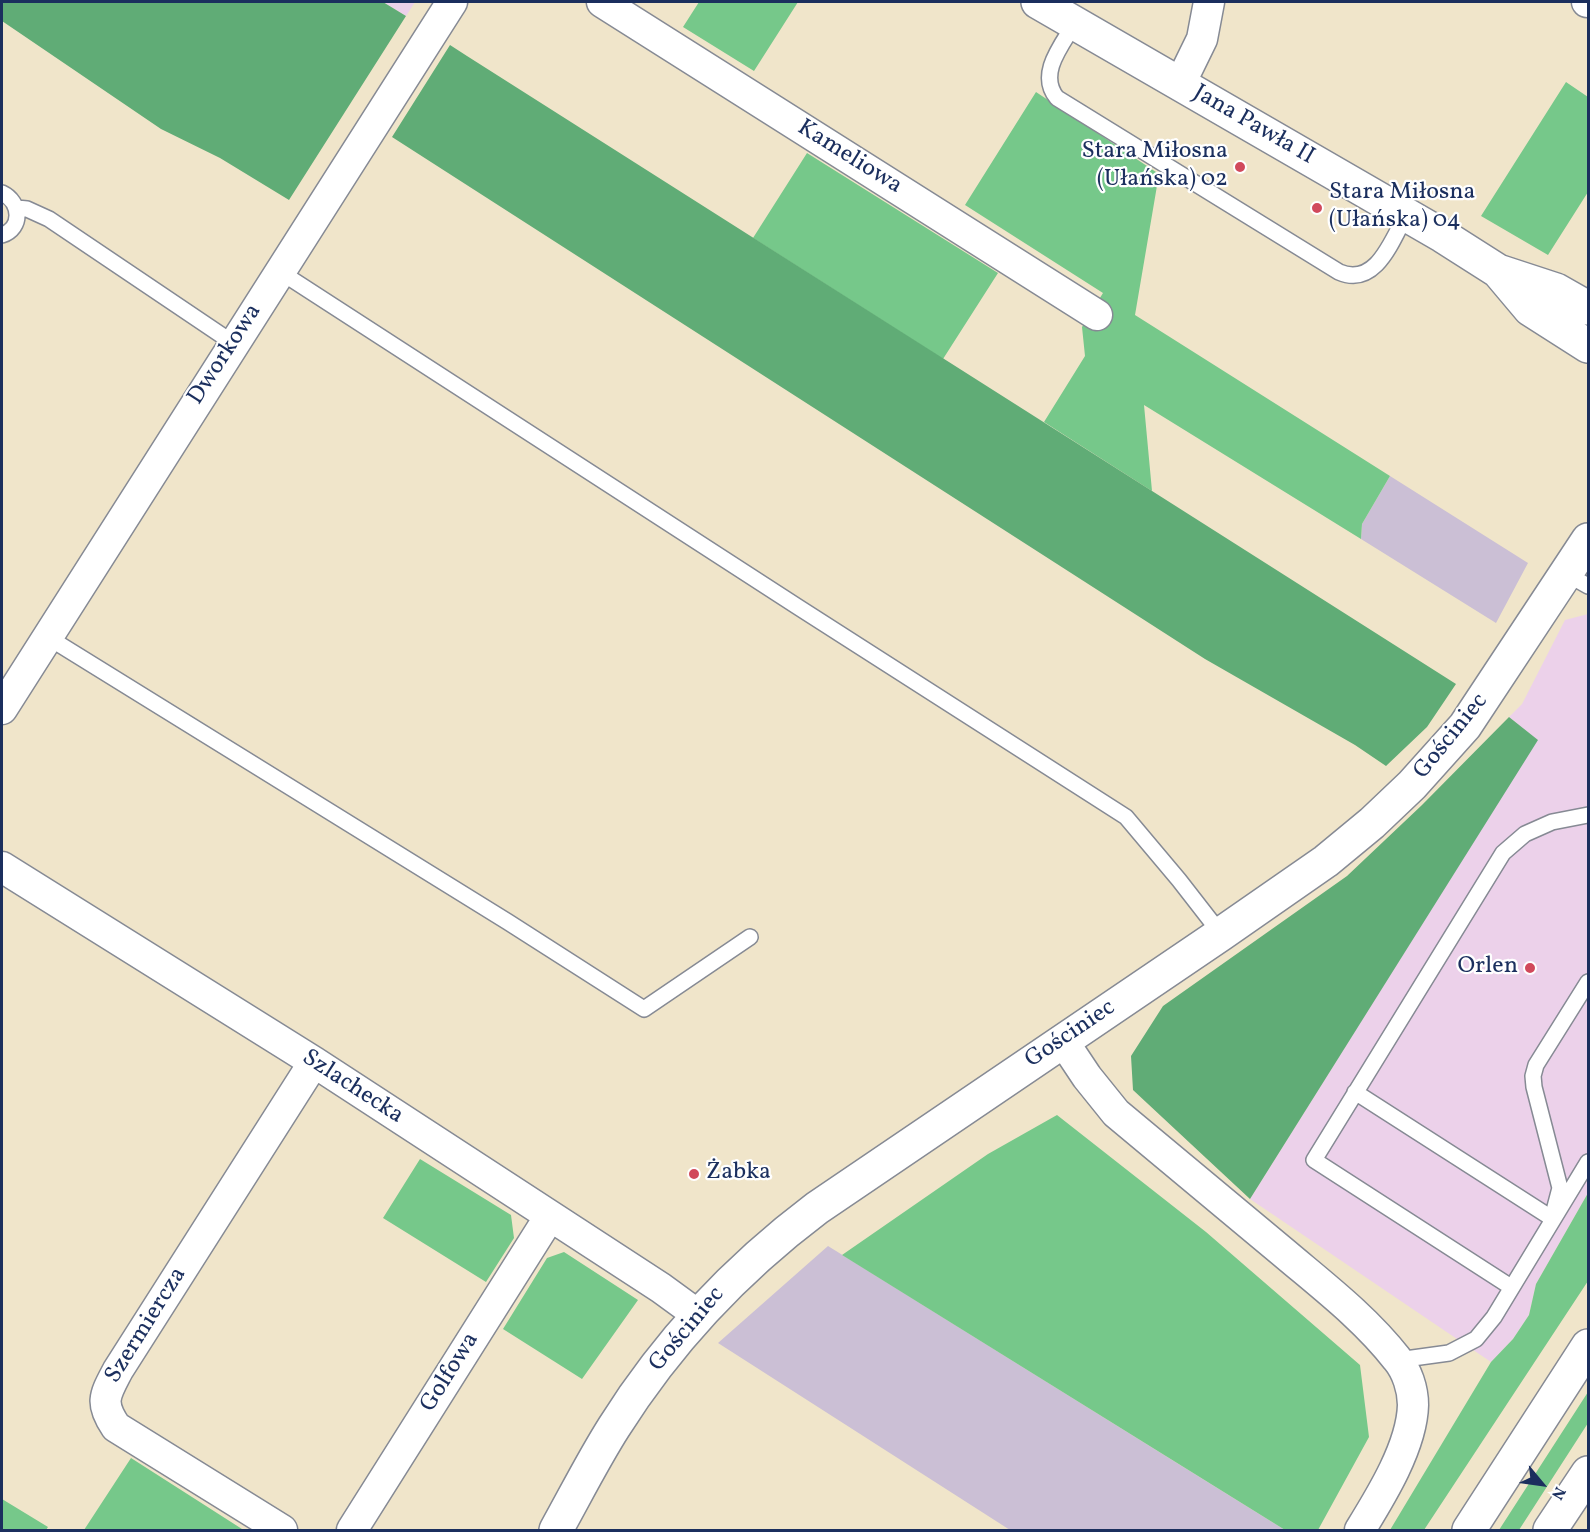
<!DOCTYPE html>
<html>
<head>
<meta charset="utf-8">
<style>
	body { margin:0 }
	#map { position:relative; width:1590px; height:1532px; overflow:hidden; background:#f0e5ca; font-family:Vollkorn,serif }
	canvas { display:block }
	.frame { position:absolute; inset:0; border:3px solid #1b2f5e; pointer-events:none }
	.north { position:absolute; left:1512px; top:1454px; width:60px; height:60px; -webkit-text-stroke:4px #fff; paint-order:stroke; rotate:119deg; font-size:16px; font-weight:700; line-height:24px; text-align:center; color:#1b2f5e }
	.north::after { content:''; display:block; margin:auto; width:21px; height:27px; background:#1b2f5e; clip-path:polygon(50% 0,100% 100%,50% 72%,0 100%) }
</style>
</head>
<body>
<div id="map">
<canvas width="1590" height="1532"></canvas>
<div class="frame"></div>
<div class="north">N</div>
</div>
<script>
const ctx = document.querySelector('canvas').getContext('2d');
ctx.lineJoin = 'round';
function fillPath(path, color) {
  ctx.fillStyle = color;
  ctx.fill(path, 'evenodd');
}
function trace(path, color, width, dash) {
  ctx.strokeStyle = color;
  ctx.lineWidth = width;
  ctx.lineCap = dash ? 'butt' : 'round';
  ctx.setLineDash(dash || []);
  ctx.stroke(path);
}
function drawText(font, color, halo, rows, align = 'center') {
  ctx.font = font + ' Vollkorn,serif';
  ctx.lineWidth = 4.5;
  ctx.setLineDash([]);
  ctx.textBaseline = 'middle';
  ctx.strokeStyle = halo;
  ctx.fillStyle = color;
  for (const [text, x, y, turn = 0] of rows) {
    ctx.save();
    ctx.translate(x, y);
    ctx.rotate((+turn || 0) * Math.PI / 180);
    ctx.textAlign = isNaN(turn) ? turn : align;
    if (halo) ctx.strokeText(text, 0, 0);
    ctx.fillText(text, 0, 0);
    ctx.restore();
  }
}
fillPath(new Path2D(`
	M 383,2 L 415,2 L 406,16 Z
	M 1588,614 L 1588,1193 L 1536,1284 L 1529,1315 L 1513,1339 L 1491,1362 L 1250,1199 L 1537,740 L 1509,717 L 1522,704 L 1565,620 Z`), '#ecd1ea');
fillPath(new Path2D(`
	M 1390,476 L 1528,563 L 1496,623 L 1361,539 L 1362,524 Z
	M 828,1246 L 1185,1468 L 1285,1530 L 1010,1530 L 718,1343 Z`), '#cbbfd5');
fillPath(new Path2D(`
	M 699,2 L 798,2 L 754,71 L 683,27 Z
	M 1566,82 L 1588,97 L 1588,192 L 1548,255 L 1481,216 Z
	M 1036,92 L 1159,174 L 1135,315 L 1390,476 L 1362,524 L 1361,539 L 1144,405 L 1152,491 L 1044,422 L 1085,356 L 1082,327 L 1103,293 L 965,205 Z
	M 807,153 L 998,273 L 943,359 L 753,238 Z
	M 1057,1115 L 1206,1232 L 1360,1365 L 1369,1437 L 1318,1530 L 1285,1530 L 842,1255 L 988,1154 Z
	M 420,1159 L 511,1215 L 514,1238 L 486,1282 L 383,1218 Z
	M 1588,1193 L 1588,1281 L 1424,1530 L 1390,1530 L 1491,1362 L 1513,1339 L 1529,1315 L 1536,1284 Z
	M 564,1252 L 638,1300 L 582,1379 L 503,1329 L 547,1258 Z
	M 1588,1392 L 1588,1423 L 1519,1530 L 1499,1530 Z
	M 131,1458 L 242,1529 L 241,1530 L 84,1530 Z
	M 2,1499 L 48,1527 L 46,1530 L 2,1530 Z`), '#76c88a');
fillPath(new Path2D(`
	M 2,2 L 383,2 L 406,16 L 289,200 L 220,158 L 161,129 L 2,21 Z
	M 450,45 L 467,56 L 1456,684 L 1427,727 L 1386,766 L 1355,745 L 1205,659 L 392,137 Z
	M 1509,717 L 1538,740 L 1250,1199 L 1133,1090 L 1131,1056 L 1163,1006 L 1347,876 L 1422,805 Z`), '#60ac76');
const lane = new Path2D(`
	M 1075,23 C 1062,45 1037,74 1057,98 L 1339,272 C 1376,288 1392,240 1406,215
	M 2,193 C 21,202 23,228 2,235
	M 17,208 L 27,209 L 49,219 L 233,343
	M 279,271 L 798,607 L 1126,817 L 1179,880 L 1221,934
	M 1565,573 L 1588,586
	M 46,636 L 508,922 L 644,1009 L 750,937
	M 1355,1092 L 1553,1219
	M 1555,1207 L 1560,1188 L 1534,1087 L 1533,1076 L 1536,1065 L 1588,982
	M 1511,1287 L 1314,1160 L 1503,853 L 1525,834 L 1552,822 L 1588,815
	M 1398,1360 L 1449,1353 L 1476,1339 L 1494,1317 L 1588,1162`);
const street = new Path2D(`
	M 602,2 L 1097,315
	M 1587,2 L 1588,2
	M 1180,84 L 1202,39 L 1209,2
	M 2,709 L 452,2
	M 2,867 L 314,1062 L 661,1288 L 698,1315
	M 1063,1041 L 1087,1077 L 1116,1113 C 1172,1160 1228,1207 1284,1253 C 1323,1286 1365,1318 1397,1359 C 1407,1371 1413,1389 1413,1405 C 1412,1446 1381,1496 1360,1530
	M 282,1530 L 116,1427 C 99,1402 105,1395 118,1370 L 314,1062
	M 352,1530 L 550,1216`);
const secondary = new Path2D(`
	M 1038,2 L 1443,236 L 1498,271 L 1556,290 L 1588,308
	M 1498,271 L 1530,309 L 1588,346
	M 556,1530 C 575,1496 593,1460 614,1427 C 668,1341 736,1269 817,1208 L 1221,934 L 1326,861 L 1372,823 L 1412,785 L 1465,726 L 1588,540`);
const primary = new Path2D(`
	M 1469,1530 L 1588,1346
	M 1550,1530 L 1588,1473`);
trace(lane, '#868a94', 18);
trace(street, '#868a94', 33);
trace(secondary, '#868a94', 36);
trace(primary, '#868a94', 36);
trace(lane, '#fff', 15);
trace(street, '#fff', 30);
trace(secondary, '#fff', 33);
trace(primary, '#fff', 33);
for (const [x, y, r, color] of [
	[1240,167,6,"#d1495b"],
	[1317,208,6,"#d1495b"],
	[1530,968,6,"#d1495b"],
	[694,1174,6,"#d1495b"]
]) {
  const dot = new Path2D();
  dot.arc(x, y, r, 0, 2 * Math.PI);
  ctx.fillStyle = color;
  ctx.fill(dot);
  trace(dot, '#fff', 2);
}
drawText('24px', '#1b2f5e', '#fff', [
	["Jana Pawła II",1253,126,30],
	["Kameliowa",849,158,32],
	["Dworkowa",226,355,-57],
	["Gościniec",1452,737,-51],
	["Gościniec",1071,1035,-34],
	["Szlachecka",352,1088,33],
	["Szermiercza",147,1326,-58],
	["Gościniec",688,1330,-50],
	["Golfowa",451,1373,-58]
]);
drawText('24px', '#1b2f5e', '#fff', [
	["Stara Miłosna",1228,153],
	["(Ułańska) 02",1228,181],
	["Stara Miłosna",1329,194,"left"],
	["(Ułańska) 04",1329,222,"left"],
	["Orlen",1518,968],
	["Żabka",706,1174,"left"]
], 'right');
</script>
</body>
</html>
